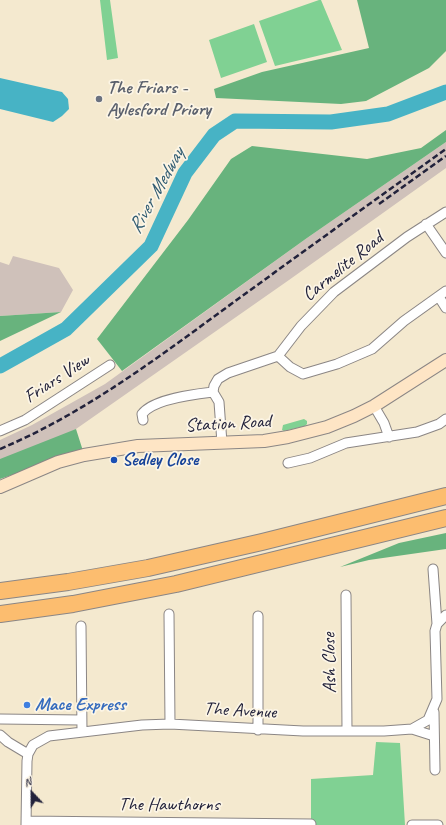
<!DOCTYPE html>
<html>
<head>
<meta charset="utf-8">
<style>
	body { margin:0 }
	#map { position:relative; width:446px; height:825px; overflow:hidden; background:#f4e9cf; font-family:Caveat,sans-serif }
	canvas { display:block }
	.north { position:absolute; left:12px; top:773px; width:40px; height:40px; -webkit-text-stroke:3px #fcf5e5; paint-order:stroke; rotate:338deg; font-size:11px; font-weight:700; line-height:16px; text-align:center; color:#22223b }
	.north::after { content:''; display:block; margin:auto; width:14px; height:18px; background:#22223b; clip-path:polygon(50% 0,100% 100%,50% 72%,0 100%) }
</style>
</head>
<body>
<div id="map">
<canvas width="446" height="825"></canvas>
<div class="north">N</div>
</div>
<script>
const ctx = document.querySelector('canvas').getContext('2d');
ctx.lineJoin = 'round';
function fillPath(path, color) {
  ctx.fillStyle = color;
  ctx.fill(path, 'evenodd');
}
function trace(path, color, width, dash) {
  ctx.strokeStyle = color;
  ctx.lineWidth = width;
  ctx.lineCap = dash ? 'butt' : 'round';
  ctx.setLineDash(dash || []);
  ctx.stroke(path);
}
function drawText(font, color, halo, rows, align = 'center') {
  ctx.font = font + ' Caveat,sans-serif';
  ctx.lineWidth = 3.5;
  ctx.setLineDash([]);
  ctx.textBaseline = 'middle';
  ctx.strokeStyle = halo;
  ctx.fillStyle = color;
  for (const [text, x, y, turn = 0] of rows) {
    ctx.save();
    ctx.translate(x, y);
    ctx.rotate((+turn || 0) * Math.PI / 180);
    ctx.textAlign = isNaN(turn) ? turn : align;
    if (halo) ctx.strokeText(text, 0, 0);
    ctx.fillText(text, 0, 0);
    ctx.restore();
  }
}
fillPath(new Path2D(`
	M 446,142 L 446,168 L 289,280 L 76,429 L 68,449 L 0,477 L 0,440 L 32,425 L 105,384 L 307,238 Z
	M 13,256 L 59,268 L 73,290 L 61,312 L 0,316 L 0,262 L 9,265 Z`), '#cfc1ba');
fillPath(new Path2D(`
	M 100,0 L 110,0 L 118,58 L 107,60 Z
	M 319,0 L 321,0 L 342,50 L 275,66 L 259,21 Z
	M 254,24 L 267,62 L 221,78 L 209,40 Z
	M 304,419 L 307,421 L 307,424 L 305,426 L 284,431 L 282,430 L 283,425 Z
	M 376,742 L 400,743 L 405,825 L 311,825 L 311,779 L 373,775 Z`), '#80d193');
fillPath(new Path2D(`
	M 357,0 L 446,0 L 446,51 L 429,68 L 366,101 L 341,104 L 216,98 L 214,89 L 262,72 L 369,48 Z
	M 446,130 L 446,142 L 307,238 L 122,371 L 97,339 L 188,220 L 231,159 L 252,146 L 367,159 L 421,148 Z
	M 61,312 L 0,341 L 0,316 Z
	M 76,429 L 83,451 L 0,479 L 0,459 Z
	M 446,533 L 446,549 L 369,560 L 340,567 L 399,543 Z`), '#68b37d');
fillPath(new Path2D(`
	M 0,78 L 62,92 L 68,99 L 69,109 L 62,116 L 53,122 L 0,109 Z`), '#47b3c5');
trace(new Path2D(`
	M 0,366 L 66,329 L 151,246 L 185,173 L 214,135 L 235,121 L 331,122 L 388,114 L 446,92`), '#47b3c5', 15);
const street = new Path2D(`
	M 426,224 L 446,253
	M 439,297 L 446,308
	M 278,356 L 290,367 L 303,374 L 337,364 L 372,349 L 404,321 L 446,291
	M 374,406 L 384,423 L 389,437
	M 143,420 L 142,414 C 153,399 195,394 213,392
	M 0,431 L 25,420 L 110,365
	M 222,443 L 219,402 L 213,392 L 214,386 L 218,379 L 228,373 L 278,356 L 301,326 L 334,292 L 407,237 L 446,212
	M 288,463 L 310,458 L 346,443 L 417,432 L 439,424 L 446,419
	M 433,569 L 437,624
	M 346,595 L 347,731
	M 169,614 L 170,724
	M 81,626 L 82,732
	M 434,712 L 435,770
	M 0,719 L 81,720
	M 412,729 L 434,736
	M 258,730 L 258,616
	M 0,735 L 8,742 L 28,754
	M 26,821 L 311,824
	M 26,825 L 27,761 L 28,754 L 33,745 L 49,736 L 142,725 L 170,724 L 303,731 L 384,731 L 412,729 L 428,720 L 437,699 L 435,631 L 437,624 L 446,615
	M 412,825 L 438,825`);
const secondary = new Path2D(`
	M 0,487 L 58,462 L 84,455 L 138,446 L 264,441 L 288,437 L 327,427 L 354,416 L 374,406 L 446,360`);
const highway = new Path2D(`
	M 0,591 L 68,582 L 148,568 L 262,542 L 446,496
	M 0,614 L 73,604 L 176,584 L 446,518`);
trace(street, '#8b8685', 11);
trace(secondary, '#8b8685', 14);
trace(highway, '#8b8685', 18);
trace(street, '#fff', 9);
trace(secondary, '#fee5c5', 12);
trace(highway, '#fcbd6f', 16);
trace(new Path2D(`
	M 379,204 L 446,156
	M 0,449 C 81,415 152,362 223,310 C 297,256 372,202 446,149`), '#22223b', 2.5, [6, 3]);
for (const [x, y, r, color] of [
	[99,99,4,"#6b7280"],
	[114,460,4,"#1a4fb4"],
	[27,705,4,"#3f7fe0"]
]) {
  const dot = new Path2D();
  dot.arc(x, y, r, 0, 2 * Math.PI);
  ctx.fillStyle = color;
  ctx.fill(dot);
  trace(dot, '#fcf5e5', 1.5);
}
drawText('bold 19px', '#5b616d', '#fcf5e5', [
	["The Friars -",107,88],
	["Aylesford Priory",107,110]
], 'left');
drawText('19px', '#22223b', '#fcf5e5', [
	["Carmelite Road",343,267,-39],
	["Friars View",57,379,-33],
	["Station Road",228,424,-3],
	["Ash Close",330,663,-91],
	["The Avenue",240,711,3],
	["The Hawthorns",169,805]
]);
drawText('bold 19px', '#164399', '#fcf5e5', [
	["Sedley Close",122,460]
], 'left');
drawText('bold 19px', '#366cbe', '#fcf5e5', [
	["Mace Express",35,705]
], 'left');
drawText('italic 20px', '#315c72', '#fcf5e5', [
	["River Medway",157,191,-61]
]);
</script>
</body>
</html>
